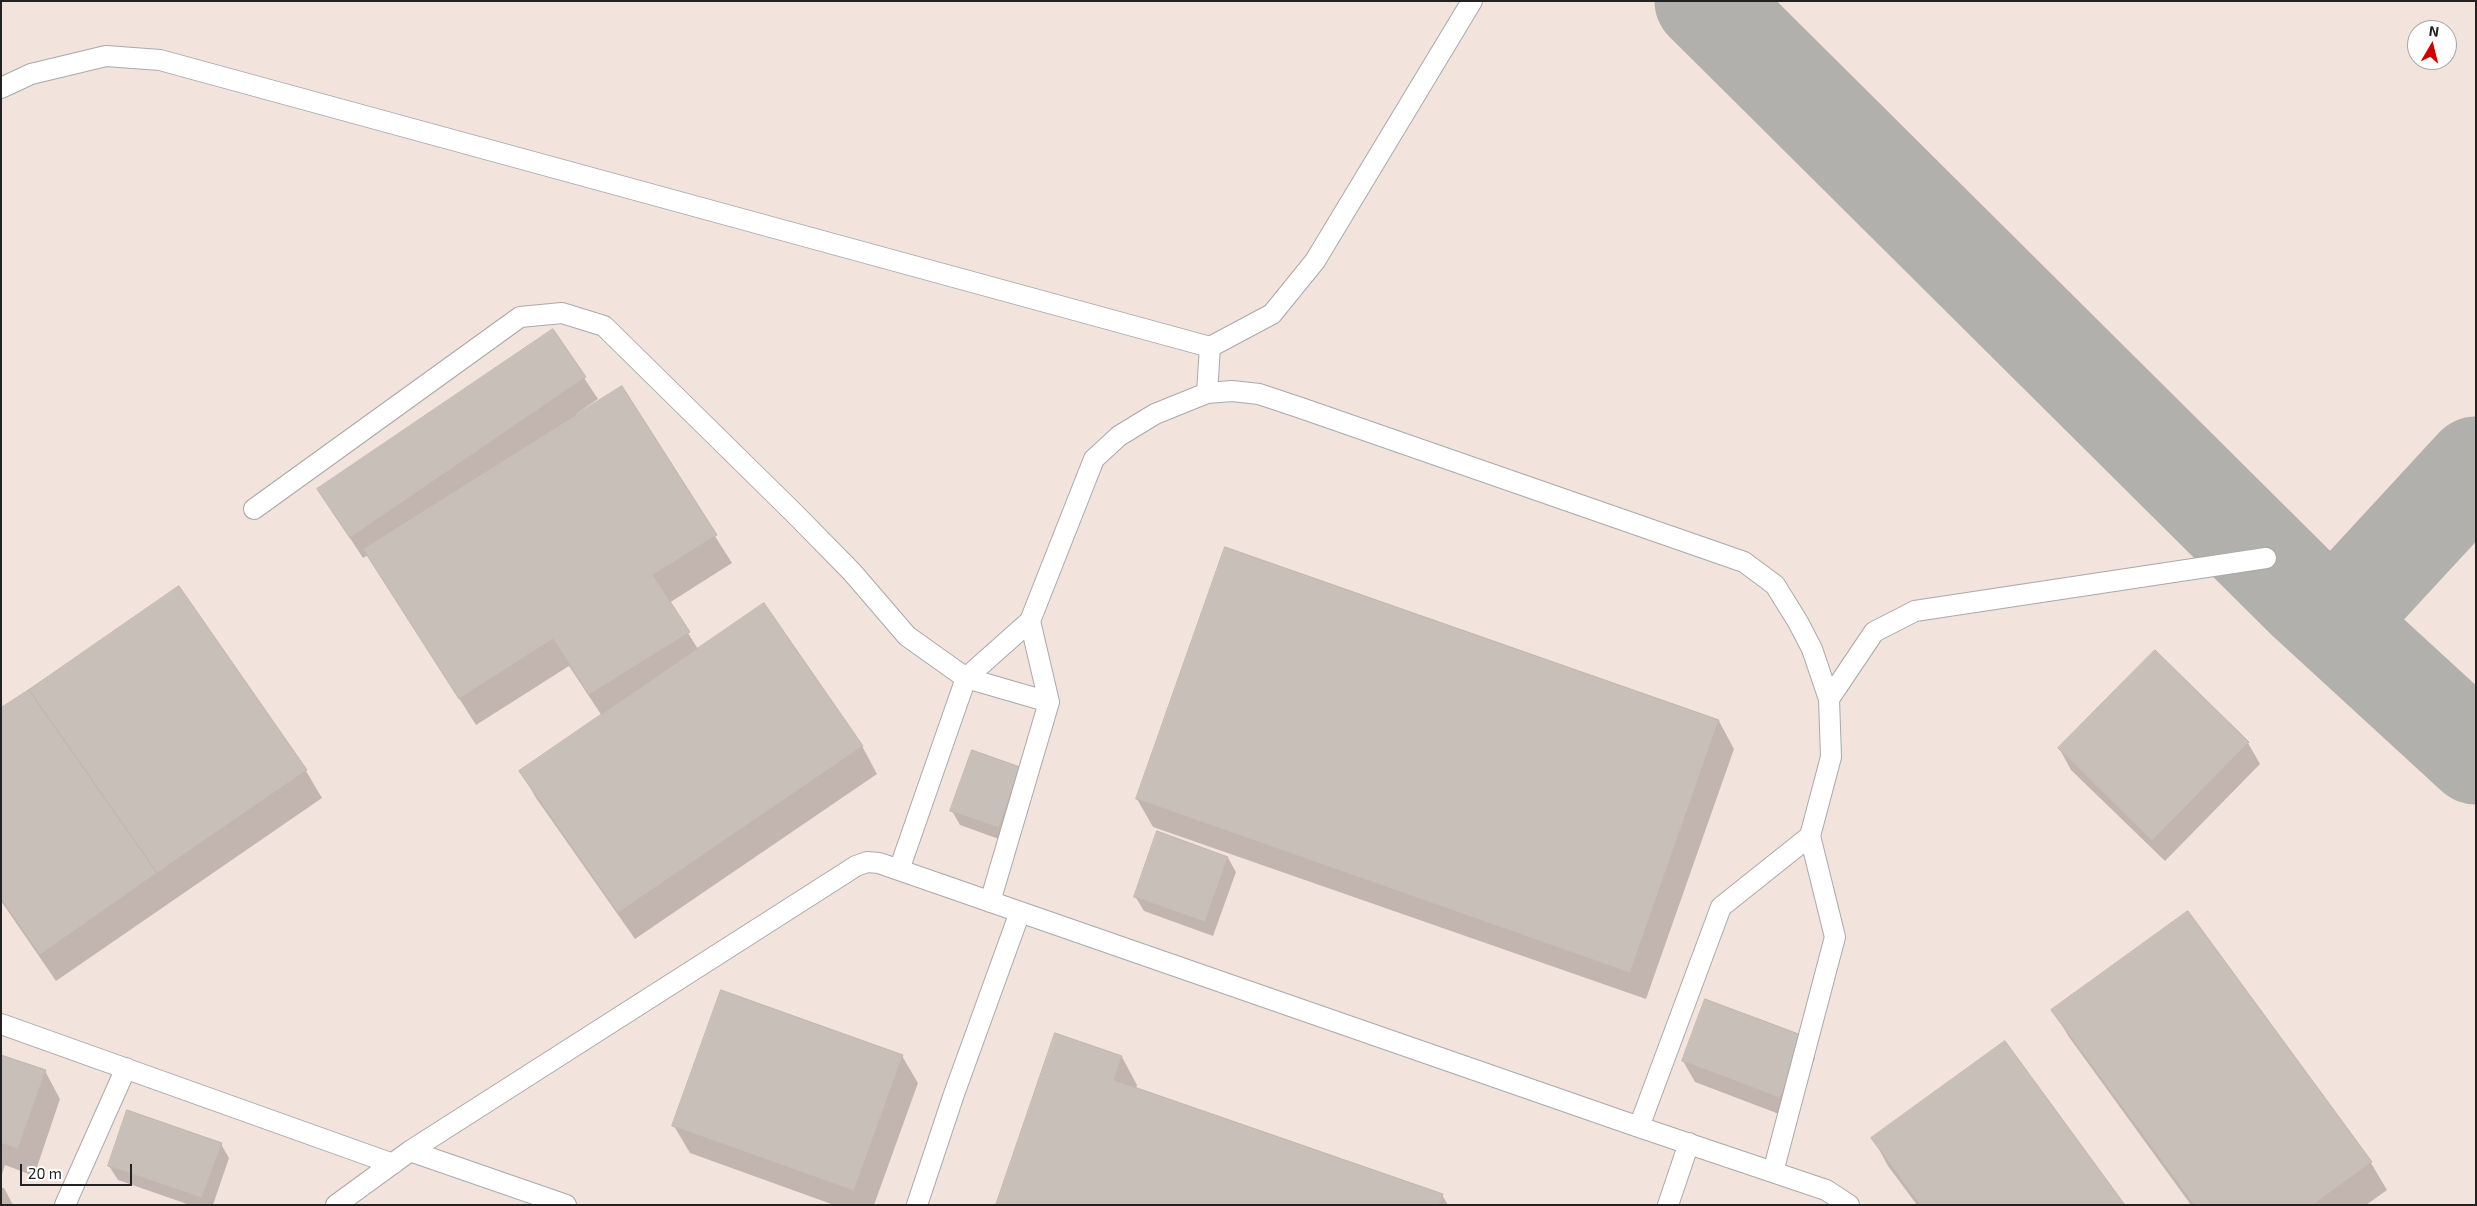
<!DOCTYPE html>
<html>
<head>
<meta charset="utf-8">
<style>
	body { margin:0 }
	#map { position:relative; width:2477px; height:1206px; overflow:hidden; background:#f2efe9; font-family:"Exo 2",sans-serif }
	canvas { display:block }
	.frame { position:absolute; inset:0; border:2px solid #222; pointer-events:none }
	.north { position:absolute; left:2407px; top:20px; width:50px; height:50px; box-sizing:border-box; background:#fff; border:1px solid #a7a7a7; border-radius:50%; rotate:8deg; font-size:14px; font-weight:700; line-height:20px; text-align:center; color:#222 }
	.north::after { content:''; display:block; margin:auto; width:18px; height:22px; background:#d40000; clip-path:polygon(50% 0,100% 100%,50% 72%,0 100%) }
	.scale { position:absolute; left:20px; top:1164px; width:112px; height:22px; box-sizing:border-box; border:2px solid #222; border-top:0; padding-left:6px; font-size:15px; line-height:18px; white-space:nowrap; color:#222; -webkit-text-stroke:4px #fff; paint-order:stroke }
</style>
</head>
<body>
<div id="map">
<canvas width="2477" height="1206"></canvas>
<div class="frame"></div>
<div class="north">N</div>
<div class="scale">20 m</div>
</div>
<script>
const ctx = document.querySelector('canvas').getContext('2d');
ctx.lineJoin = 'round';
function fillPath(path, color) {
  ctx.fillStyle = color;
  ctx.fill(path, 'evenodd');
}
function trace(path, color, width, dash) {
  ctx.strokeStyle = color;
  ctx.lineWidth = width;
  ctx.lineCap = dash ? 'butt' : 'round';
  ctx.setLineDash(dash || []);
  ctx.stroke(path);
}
fillPath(new Path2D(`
	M 1,1 L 2476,1 L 2476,1205 L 1,1205 ZM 2417,30 L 2447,30 L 2447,60 L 2417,60 Z`), '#f3e3dd');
fillPath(new Path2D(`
	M 553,331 L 598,399 L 576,414 L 577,416 L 621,388 L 732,563 L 669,603 L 698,649 L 862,746 L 877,774 L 635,939 L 536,798 L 521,771 L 602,716 L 569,666 L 476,725 L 368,555 L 363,558 L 318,489 Z
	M 1226,548 L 1719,721 L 1734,749 L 1646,999 L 1153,827 L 1137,799 Z
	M 179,588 L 306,771 L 322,798 L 56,981 L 1,901 L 1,709 Z
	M 2155,652 L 2248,743 L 2260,764 L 2165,861 L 2071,770 L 2059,748 Z
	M 1019,768 L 1007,842 L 960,825 L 952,811 Z
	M 1228,858 L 1236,872 L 1213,936 L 1144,911 L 1135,896 Z
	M 2053,1010 L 2371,1163 L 2387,1190 L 2366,1205 L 2191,1205 L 2069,1037 Z
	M 1803,1037 L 1815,1058 L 1792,1119 L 1695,1082 L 1683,1061 Z
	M 1,1056 L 45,1071 L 60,1099 L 34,1176 L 5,1165 L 1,1177 Z
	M 902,1056 L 918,1083 L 874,1205 L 834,1205 L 690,1153 L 674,1126 Z
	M 1122,1057 L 1137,1085 L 1136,1089 L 1442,1195 L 1448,1205 L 997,1205 Z
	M 1873,1138 L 2123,1205 L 1917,1205 L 1888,1166 Z
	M 221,1144 L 229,1158 L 213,1205 L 190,1205 L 118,1180 L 109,1166 Z
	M 1,1188 L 4,1188 L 13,1205 L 1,1205 Z`), '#0003');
trace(new Path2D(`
	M 1705,1 L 2305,597 L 2476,754
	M 2333,622 L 2476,467`), '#b1b0ac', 101);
const building = new Path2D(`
	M 553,329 L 586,377 L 350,538 L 317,489 Z
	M 622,386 L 717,535 L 653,575 L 690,632 L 589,695 L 553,639 L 459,699 L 363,549 Z
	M 1225,547 L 1719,720 L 1630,973 L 1136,799 Z
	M 179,586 L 307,770 L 157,873 L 29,690 Z
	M 764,603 L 863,746 L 618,913 L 519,771 Z
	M 2155,650 L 2249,742 L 2152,841 L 2058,748 Z
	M 29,690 L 157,873 L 40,955 L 1,899 L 1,708 Z
	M 972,750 L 1020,767 L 999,828 L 950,811 Z
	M 1157,831 L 1228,857 L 1205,922 L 1134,897 Z
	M 2188,911 L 2372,1162 L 2313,1205 L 2194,1205 L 2051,1010 Z
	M 721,990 L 903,1055 L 854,1191 L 672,1126 Z
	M 1705,999 L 1804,1036 L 1780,1098 L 1682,1061 Z
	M 1055,1033 L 1122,1056 L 1114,1080 L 1443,1194 L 1439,1205 L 996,1205 Z
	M 2005,1041 L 2125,1205 L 1920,1205 L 1871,1138 Z
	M 1,1055 L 46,1070 L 18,1149 L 1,1143 Z
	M 127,1110 L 222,1143 L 202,1198 L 108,1166 Z`);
fillPath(building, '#c7bfb8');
trace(building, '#c4b6ab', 1);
const service = new Path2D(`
	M 1,88 L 31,74 L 106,56 L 160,60 L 1210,347 L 1207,393
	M 1210,347 L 1272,314 L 1315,261 L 1472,1
	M 254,509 L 520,317 L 562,313 L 604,326 L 795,514 L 852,572 L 907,636 L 966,678 L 1049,702
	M 1829,699 L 1874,632 L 1915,611 L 2266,558
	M 899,870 L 966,678 L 1030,621 L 1094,459 L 1119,436 L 1155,414 L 1207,393 L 1232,391 L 1259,394 L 1301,408 L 1744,562 L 1775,585 L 1798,622 L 1812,649 L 1829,699 L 1831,757 L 1810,836 L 1835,937 L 1773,1172
	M 990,902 L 1049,702 L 1030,621
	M 1,1024 L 393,1164
	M 1639,1127 L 1721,907 L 1810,836
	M 410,1151 L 566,1205
	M 65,1205 L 126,1068
	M 336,1205 L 410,1151 L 856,866 L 867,862 L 879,863 L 1639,1127 L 1826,1190 L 1849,1205
	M 917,1205 L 954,1094 L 1020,912
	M 1668,1205 L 1689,1143`);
trace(service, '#a9a9a9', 22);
trace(service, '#fff', 20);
</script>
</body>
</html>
